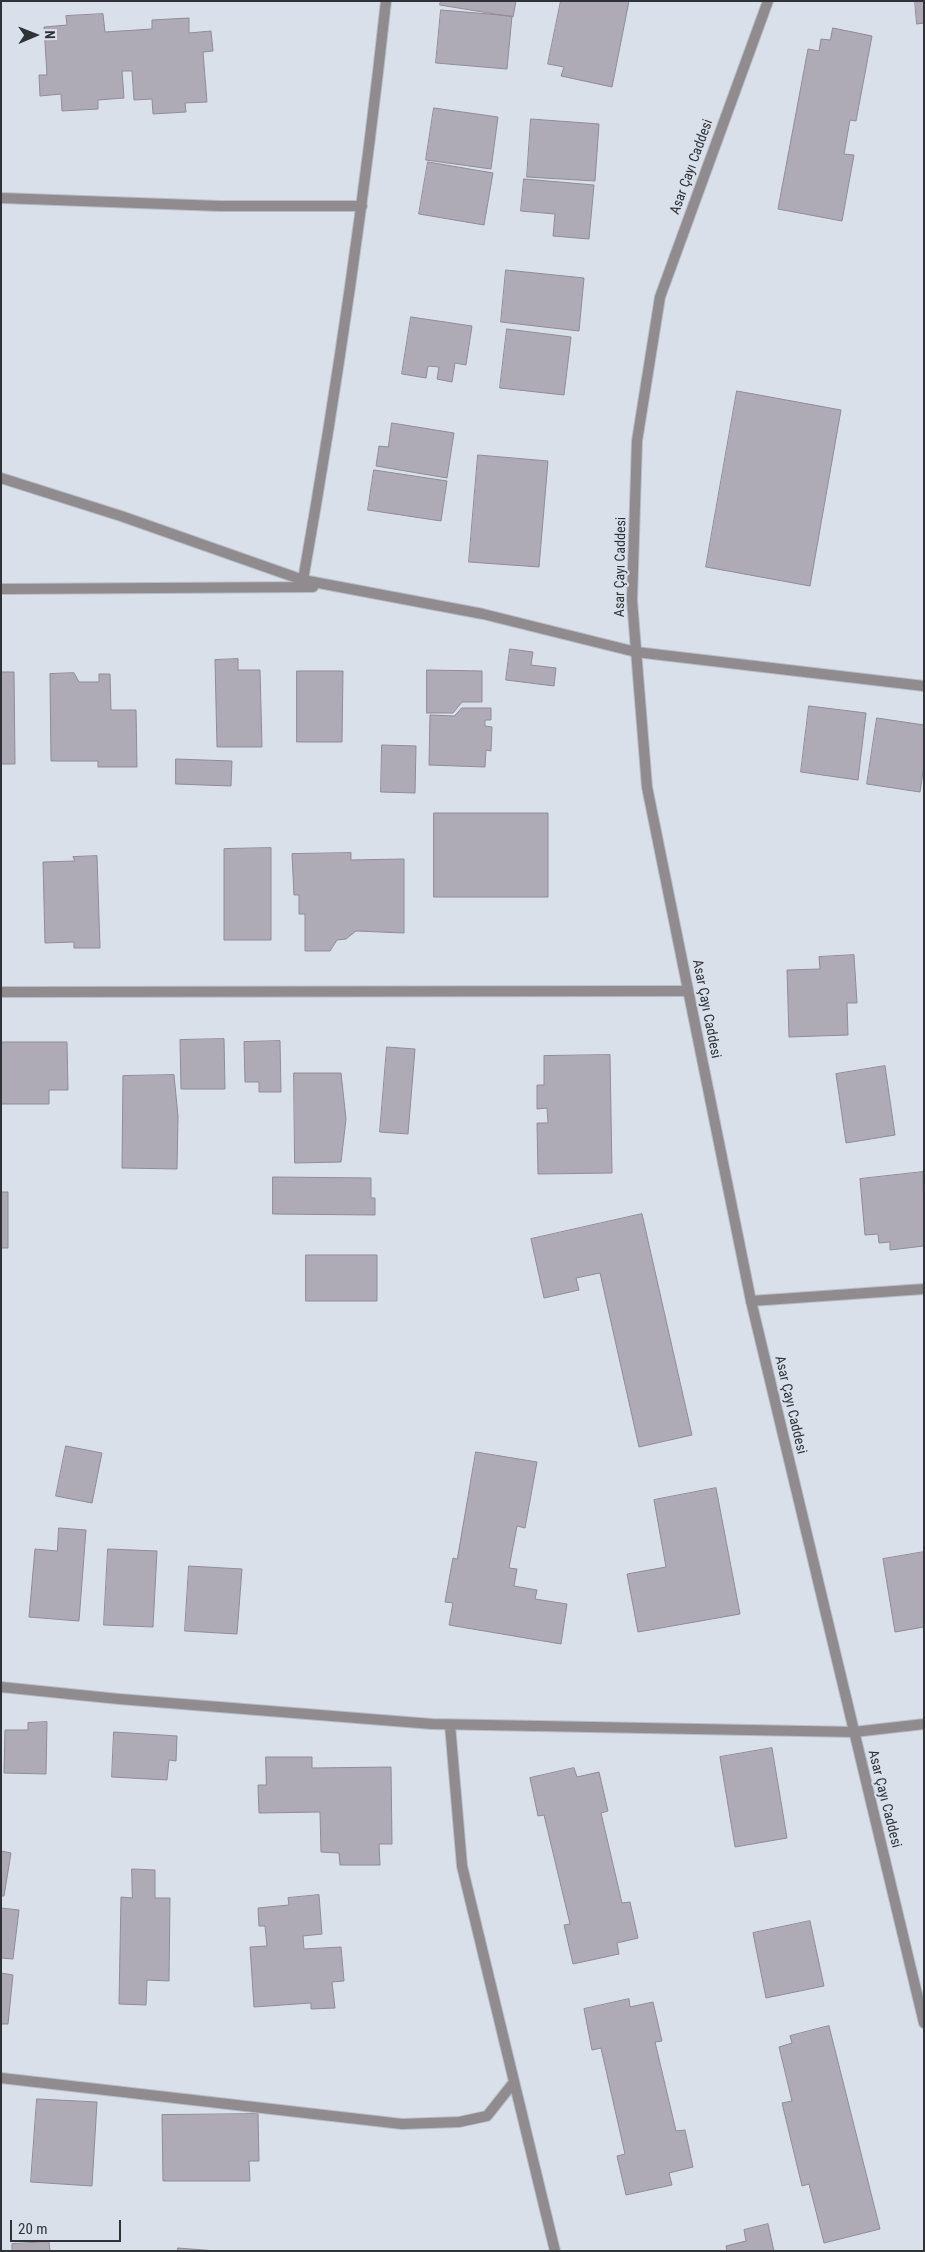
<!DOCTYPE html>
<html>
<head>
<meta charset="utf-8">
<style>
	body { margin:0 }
	#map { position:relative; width:925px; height:2252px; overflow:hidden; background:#d9e0ea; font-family:"Roboto Condensed",sans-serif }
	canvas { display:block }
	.frame { position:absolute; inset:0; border:2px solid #2f3236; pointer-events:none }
	.north { position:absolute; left:10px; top:10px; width:50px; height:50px; -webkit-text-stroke:4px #d9e0ea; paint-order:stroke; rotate:89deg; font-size:14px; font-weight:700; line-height:20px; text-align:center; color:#2f3236 }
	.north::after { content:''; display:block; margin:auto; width:18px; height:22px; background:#2f3236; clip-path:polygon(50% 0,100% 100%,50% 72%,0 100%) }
	.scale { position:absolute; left:10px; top:2220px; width:111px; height:22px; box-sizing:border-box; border:2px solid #2f3236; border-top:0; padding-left:6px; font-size:15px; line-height:18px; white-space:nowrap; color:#2f3236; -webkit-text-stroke:4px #d9e0ea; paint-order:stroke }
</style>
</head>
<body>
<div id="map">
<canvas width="925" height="2252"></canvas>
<div class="frame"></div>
<div class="north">N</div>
<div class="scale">20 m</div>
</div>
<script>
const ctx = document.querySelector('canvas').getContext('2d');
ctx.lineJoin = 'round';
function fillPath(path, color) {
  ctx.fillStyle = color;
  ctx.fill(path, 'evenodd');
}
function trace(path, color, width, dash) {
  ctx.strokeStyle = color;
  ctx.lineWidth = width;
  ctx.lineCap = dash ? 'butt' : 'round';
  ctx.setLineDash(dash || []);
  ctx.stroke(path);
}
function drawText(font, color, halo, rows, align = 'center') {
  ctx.font = font + ' "Roboto Condensed",sans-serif';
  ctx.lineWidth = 4;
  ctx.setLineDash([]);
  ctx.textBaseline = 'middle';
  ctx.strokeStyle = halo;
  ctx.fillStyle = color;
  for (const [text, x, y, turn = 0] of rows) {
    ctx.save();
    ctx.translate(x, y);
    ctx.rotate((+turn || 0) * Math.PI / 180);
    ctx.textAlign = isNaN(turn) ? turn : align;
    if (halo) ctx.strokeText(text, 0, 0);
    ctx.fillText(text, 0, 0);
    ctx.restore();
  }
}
const building = new Path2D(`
	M 441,1 L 516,1 L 513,17 L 440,5 Z
	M 561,1 L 629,1 L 612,87 L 561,76 L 564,67 L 548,64 Z
	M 915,1 L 924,1 L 924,23 L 917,24 Z
	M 441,10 L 512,16 L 507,69 L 436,63 Z
	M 103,14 L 105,32 L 152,29 L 152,20 L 189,18 L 189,33 L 211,31 L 213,51 L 203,52 L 207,102 L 185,103 L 186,112 L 153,114 L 152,99 L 134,100 L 132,71 L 122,71 L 124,98 L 98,100 L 98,109 L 62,111 L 61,94 L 40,96 L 39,75 L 47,75 L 44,27 L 67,25 L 66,16 Z
	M 833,28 L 872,36 L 856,121 L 850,120 L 844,154 L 854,155 L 842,221 L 778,209 L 808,49 L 819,51 L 821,39 L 830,40 Z
	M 434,108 L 498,117 L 491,169 L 426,160 Z
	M 531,119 L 599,124 L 595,181 L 527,177 Z
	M 428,162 L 493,173 L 484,225 L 419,214 Z
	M 524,179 L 594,185 L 589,239 L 553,236 L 555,214 L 521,211 Z
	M 506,270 L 584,278 L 579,331 L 501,322 Z
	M 411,317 L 472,326 L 466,365 L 455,363 L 452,382 L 437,379 L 439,367 L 428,366 L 426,378 L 402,374 Z
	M 507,329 L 571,337 L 564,395 L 500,388 Z
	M 737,391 L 841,410 L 810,586 L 706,567 Z
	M 392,423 L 454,433 L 447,478 L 376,466 L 379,446 L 388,447 Z
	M 478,455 L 548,461 L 539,567 L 469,562 Z
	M 374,470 L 447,481 L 441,521 L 368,510 Z
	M 510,649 L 533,652 L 531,665 L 556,668 L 554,686 L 506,680 Z
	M 238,659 L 238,670 L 260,670 L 262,747 L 217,747 L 215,660 Z
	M 427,670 L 482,671 L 482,702 L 462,702 L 453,713 L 427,713 Z
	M 297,671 L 343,671 L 342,742 L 297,742 Z
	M 1,672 L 14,672 L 15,764 L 1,764 Z
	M 74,673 L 79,682 L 99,682 L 99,674 L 110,674 L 111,710 L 136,710 L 137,767 L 98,767 L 98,761 L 51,761 L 50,674 Z
	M 809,706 L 866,713 L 858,780 L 801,772 Z
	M 462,708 L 491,708 L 491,720 L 485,720 L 485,726 L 492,727 L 491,751 L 486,750 L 485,767 L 429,765 L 430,715 L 454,716 Z
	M 877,718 L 924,725 L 924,765 L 920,792 L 867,784 Z
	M 382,745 L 416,746 L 415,793 L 381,792 Z
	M 176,759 L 232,761 L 231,786 L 176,784 Z
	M 434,813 L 548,813 L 548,897 L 434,897 Z
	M 271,848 L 271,940 L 224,940 L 224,849 Z
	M 351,853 L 351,860 L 404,859 L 404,933 L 356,931 L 346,939 L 337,940 L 330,951 L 305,951 L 305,914 L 299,914 L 299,895 L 294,895 L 292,854 Z
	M 97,856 L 100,948 L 74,948 L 74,942 L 45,943 L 43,862 L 75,861 L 73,857 Z
	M 854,955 L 857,1003 L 847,1003 L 848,1035 L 789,1037 L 787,970 L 820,969 L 819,957 Z
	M 224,1039 L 225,1089 L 181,1089 L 180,1040 Z
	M 280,1041 L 281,1092 L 259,1092 L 259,1082 L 245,1082 L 244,1042 Z
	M 1,1042 L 67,1042 L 68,1090 L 49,1090 L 49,1104 L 1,1104 Z
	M 387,1047 L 415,1049 L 408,1134 L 380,1132 Z
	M 610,1055 L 612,1173 L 538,1174 L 537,1123 L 548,1123 L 547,1108 L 537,1109 L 537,1085 L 544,1085 L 544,1056 Z
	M 885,1066 L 895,1135 L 846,1143 L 836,1074 Z
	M 294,1073 L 341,1073 L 346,1119 L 341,1162 L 295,1163 Z
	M 174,1075 L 178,1116 L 177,1169 L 122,1168 L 123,1076 Z
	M 923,1172 L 924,1246 L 890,1250 L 890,1242 L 879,1243 L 878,1234 L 865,1235 L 860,1179 Z
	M 273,1177 L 371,1178 L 371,1198 L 375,1198 L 375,1215 L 273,1214 Z
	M 1,1192 L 8,1192 L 8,1248 L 1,1248 Z
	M 642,1214 L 692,1435 L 639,1447 L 600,1273 L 576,1278 L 579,1290 L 544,1298 L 531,1239 Z
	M 306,1255 L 377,1255 L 377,1301 L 306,1301 Z
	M 66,1446 L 102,1453 L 92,1503 L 56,1496 Z
	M 476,1452 L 537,1462 L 525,1528 L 517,1526 L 509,1568 L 517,1569 L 514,1586 L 537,1590 L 535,1599 L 567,1604 L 561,1644 L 449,1625 L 453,1603 L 445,1602 L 453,1558 L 457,1559 Z
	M 716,1488 L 740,1614 L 638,1632 L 627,1574 L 666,1567 L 654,1500 Z
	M 59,1528 L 86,1530 L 79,1621 L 29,1617 L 35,1549 L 57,1551 Z
	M 108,1549 L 157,1551 L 153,1627 L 104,1625 Z
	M 924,1552 L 924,1627 L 895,1632 L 883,1559 Z
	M 189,1566 L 242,1569 L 237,1634 L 185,1631 Z
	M 47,1722 L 46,1774 L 4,1773 L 5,1730 L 28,1730 L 28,1723 Z
	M 114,1732 L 177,1736 L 176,1761 L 169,1760 L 167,1780 L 112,1777 Z
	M 772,1748 L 787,1838 L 735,1847 L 720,1757 Z
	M 266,1757 L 312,1757 L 312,1768 L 391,1767 L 392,1844 L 379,1844 L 380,1865 L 340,1865 L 339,1853 L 321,1852 L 320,1812 L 259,1813 L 258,1785 L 266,1785 Z
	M 574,1768 L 577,1777 L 599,1772 L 608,1811 L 601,1813 L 622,1903 L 630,1902 L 638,1938 L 617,1943 L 619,1954 L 573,1964 L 564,1925 L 570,1924 L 544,1815 L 538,1816 L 530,1778 Z
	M 1,1851 L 11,1853 L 4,1896 L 1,1896 Z
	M 132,1869 L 155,1870 L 155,1898 L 170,1898 L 169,1981 L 147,1980 L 146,2005 L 119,2004 L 121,1897 L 132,1898 Z
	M 319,1895 L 322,1934 L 303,1936 L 304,1949 L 341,1947 L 344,1981 L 332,1982 L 335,2008 L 311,2009 L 311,2003 L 254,2007 L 250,1947 L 267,1946 L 265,1926 L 259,1926 L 258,1908 L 289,1905 L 288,1898 Z
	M 1,1908 L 19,1910 L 13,1959 L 1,1958 Z
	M 810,1921 L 824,1986 L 766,1998 L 753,1933 Z
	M 1,1973 L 13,1975 L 8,2024 L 1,2024 Z
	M 629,1999 L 630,2007 L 653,2002 L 662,2041 L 655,2042 L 676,2131 L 685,2130 L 693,2167 L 669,2173 L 672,2185 L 626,2195 L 617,2156 L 625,2154 L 601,2048 L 592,2050 L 584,2009 Z
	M 829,2026 L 880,2229 L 824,2243 L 809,2184 L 802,2186 L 782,2103 L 792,2101 L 779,2047 L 792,2043 L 790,2036 Z
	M 37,2099 L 97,2102 L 92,2186 L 31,2182 Z
	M 258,2114 L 259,2161 L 249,2161 L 250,2181 L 163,2181 L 162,2115 Z
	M 768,2224 L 774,2251 L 727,2251 L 726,2246 L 746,2241 L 744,2230 Z
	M 49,2242 L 50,2251 L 12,2251 L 12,2244 Z
	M 178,2248 L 217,2251 L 178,2251 Z`);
fillPath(building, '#aeabb6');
trace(building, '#8f8c97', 1);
const minor = new Path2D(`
	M 1,198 L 220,206 L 362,206
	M 1,478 L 121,516 L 303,580 L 483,614 L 636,652 L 924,686
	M 303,580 C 337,388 365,195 386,1
	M 1,589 L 313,587
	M 1,992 L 688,991
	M 751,1301 L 924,1289
	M 1,1687 L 119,1699 L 432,1724 L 854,1732 L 924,1724
	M 450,1725 L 462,1866 L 555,2251
	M 1,2078 L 402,2124 L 459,2122 L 487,2116 L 514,2082`);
const tertiary = new Path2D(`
	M 768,1 L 660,297 L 637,441 L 632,600 L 647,787 L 751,1301 L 924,2023`);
trace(minor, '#b7bdc6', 12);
trace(tertiary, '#b7bdc6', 12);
trace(minor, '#8f8b8e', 10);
trace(tertiary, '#8f8b8e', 10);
drawText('14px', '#2f3236', '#d9e0ea', [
	["Asar Çayı Caddesi",692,167,-70],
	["Asar Çayı Caddesi",621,567,-89],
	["Asar Çayı Caddesi",706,1009,79],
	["Asar Çayı Caddesi",790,1405,77],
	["Asar Çayı Caddesi",884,1799,76]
]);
</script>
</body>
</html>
